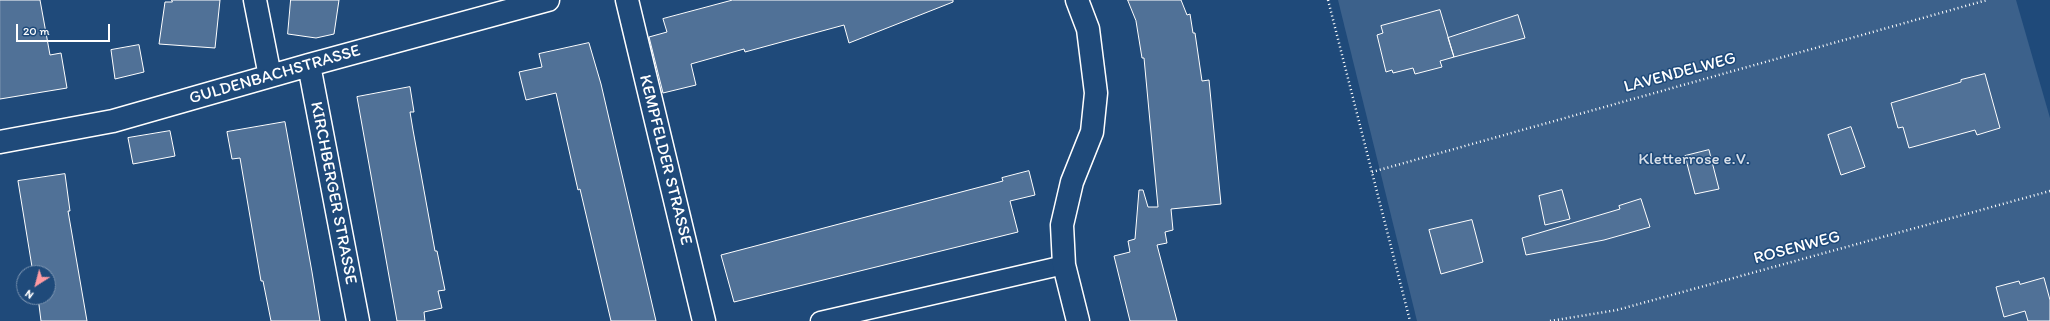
<!DOCTYPE html>
<html>
<head>
<meta charset="utf-8">
<style>
	body { margin:0 }
	#map { position:relative; width:2050px; height:321px; overflow:hidden; background:#1f4a7a; font-family:Itim,sans-serif }
	canvas { display:block }
	.north { position:absolute; left:16px; top:265px; width:40px; height:40px; box-sizing:border-box; background:#1f4a7a; border:1px solid #7992af; border-radius:50%; rotate:216deg; font-size:11px; font-weight:700; line-height:16px; text-align:center; color:#fff }
	.north::after { content:''; display:block; margin:auto; width:14px; height:18px; background:#ff9aa2; clip-path:polygon(50% 0,100% 100%,50% 72%,0 100%) }
	.scale { position:absolute; left:16px; top:24px; width:94px; height:18px; box-sizing:border-box; border:2px solid #fff; border-top:0; padding-left:5px; font-size:12px; line-height:14px; white-space:nowrap; color:#fff; -webkit-text-stroke:3px #1f4a7a; paint-order:stroke }
</style>
</head>
<body>
<div id="map">
<canvas width="2050" height="321"></canvas>
<div class="north">N</div>
<div class="scale">20 m</div>
</div>
<script>
const ctx = document.querySelector('canvas').getContext('2d');
ctx.lineJoin = 'round';
function fillPath(path, color) {
  ctx.fillStyle = color;
  ctx.fill(path, 'evenodd');
}
function trace(path, color, width, dash) {
  ctx.strokeStyle = color;
  ctx.lineWidth = width;
  ctx.lineCap = dash ? 'butt' : 'round';
  ctx.setLineDash(dash || []);
  ctx.stroke(path);
}
function drawText(font, color, halo, rows, align = 'center') {
  ctx.font = font + ' Itim,sans-serif';
  ctx.lineWidth = 3;
  ctx.setLineDash([]);
  ctx.textBaseline = 'middle';
  ctx.strokeStyle = halo;
  ctx.fillStyle = color;
  for (const [text, x, y, turn = 0] of rows) {
    ctx.save();
    ctx.translate(x, y);
    ctx.rotate((+turn || 0) * Math.PI / 180);
    ctx.textAlign = isNaN(turn) ? turn : align;
    if (halo) ctx.strokeText(text, 0, 0);
    ctx.fillText(text, 0, 0);
    ctx.restore();
  }
}
fillPath(new Path2D(`
	M 1338,0 L 2016,0 L 2050,118 L 2050,321 L 1417,321 Z`), '#3c618b');
const building = new Path2D(`
	M 0,0 L 40,0 L 50,55 L 61,53 L 67,88 L 0,99 Z
	M 172,0 L 220,0 L 215,48 L 159,44 L 165,2 L 172,2 Z
	M 291,0 L 339,0 L 334,34 L 316,38 L 288,34 Z
	M 733,0 L 953,0 L 953,2 L 849,43 L 844,25 L 745,52 L 744,49 L 691,64 L 696,85 L 663,93 L 649,37 L 667,32 L 663,19 Z
	M 1128,0 L 1181,0 L 1187,15 L 1190,14 L 1193,33 L 1195,33 L 1202,81 L 1209,80 L 1221,204 L 1171,209 L 1173,230 L 1165,232 L 1167,243 L 1157,245 L 1177,321 L 1130,321 L 1114,256 L 1130,252 L 1128,241 L 1135,239 L 1139,190 L 1143,190 L 1148,207 L 1158,207 L 1144,58 L 1142,58 L 1136,21 Z
	M 1440,10 L 1454,57 L 1440,61 L 1442,67 L 1415,74 L 1413,68 L 1393,73 L 1392,70 L 1386,72 L 1377,35 L 1383,33 L 1381,26 Z
	M 1518,15 L 1525,38 L 1454,57 L 1448,38 Z
	M 589,43 L 601,84 L 656,321 L 611,321 L 580,189 L 578,190 L 556,93 L 526,100 L 519,72 L 542,67 L 539,54 Z
	M 139,45 L 144,72 L 115,79 L 111,50 Z
	M 1985,74 L 2000,128 L 1977,135 L 1975,130 L 1909,148 L 1903,127 L 1898,128 L 1891,103 L 1961,82 L 1961,80 Z
	M 410,87 L 414,112 L 410,112 L 413,130 L 435,251 L 437,251 L 445,290 L 438,291 L 442,308 L 424,312 L 425,321 L 397,321 L 357,97 Z
	M 285,122 L 312,272 L 320,321 L 271,321 L 263,281 L 261,281 L 240,158 L 232,159 L 227,132 Z
	M 1851,127 L 1865,167 L 1841,175 L 1828,135 Z
	M 170,131 L 175,156 L 133,164 L 128,138 Z
	M 1709,150 L 1719,189 L 1695,194 L 1685,156 Z
	M 1029,171 L 1035,195 L 1010,201 L 1018,232 L 734,302 L 721,255 L 1003,181 L 1002,178 Z
	M 65,174 L 70,211 L 68,211 L 87,321 L 41,321 L 38,297 L 48,297 L 48,273 L 33,273 L 18,181 Z
	M 1562,190 L 1570,219 L 1545,225 L 1539,196 Z
	M 1641,199 L 1650,227 L 1604,240 L 1526,255 L 1522,238 L 1620,209 L 1619,206 Z
	M 1472,220 L 1483,262 L 1441,274 L 1429,230 Z
	M 2044,278 L 2050,300 L 2050,321 L 2028,321 L 2025,311 L 2004,317 L 1996,287 L 2019,281 L 2020,284 Z`);
fillPath(building, '#507197');
trace(building, '#fff', 1);
const service = new Path2D(`
	M 820,321 L 1064,265`);
const minor = new Path2D(`
	M 255,0 L 270,76
	M 627,0 L 704,321
	M 1077,0 L 1088,29 L 1096,93 L 1092,132 L 1072,182 L 1062,225 L 1064,265 L 1078,321
	M 309,65 L 358,321
	M 0,142 L 113,121 L 309,65 L 548,0`);
trace(service, '#fff', 21);
trace(minor, '#fff', 25);
trace(new Path2D(`
	M 1328,0 L 1410,321
	M 1372,172 L 1987,0
	M 1550,321 L 1617,310 L 2050,191`), '#fff', 2.5, [1, 3]);
trace(service, '#1f4a7a', 18);
trace(minor, '#1f4a7a', 22);
drawText('17px', '#fff', '#1f4a7a', [
	["LAVENDELWEG",1680,73,-15],
	["GULDENBACHSTRASSE",275,75,-16],
	["KEMPFELDER STRASSE",665,160,76],
	["KIRCHBERGER STRASSE",333,193,79],
	["ROSENWEG",1797,248,-15]
]);
drawText('17px', '#d8dfe8', '#1f4a7a', [
	["Kletterrose e.V.",1694,160]
]);
</script>
</body>
</html>
